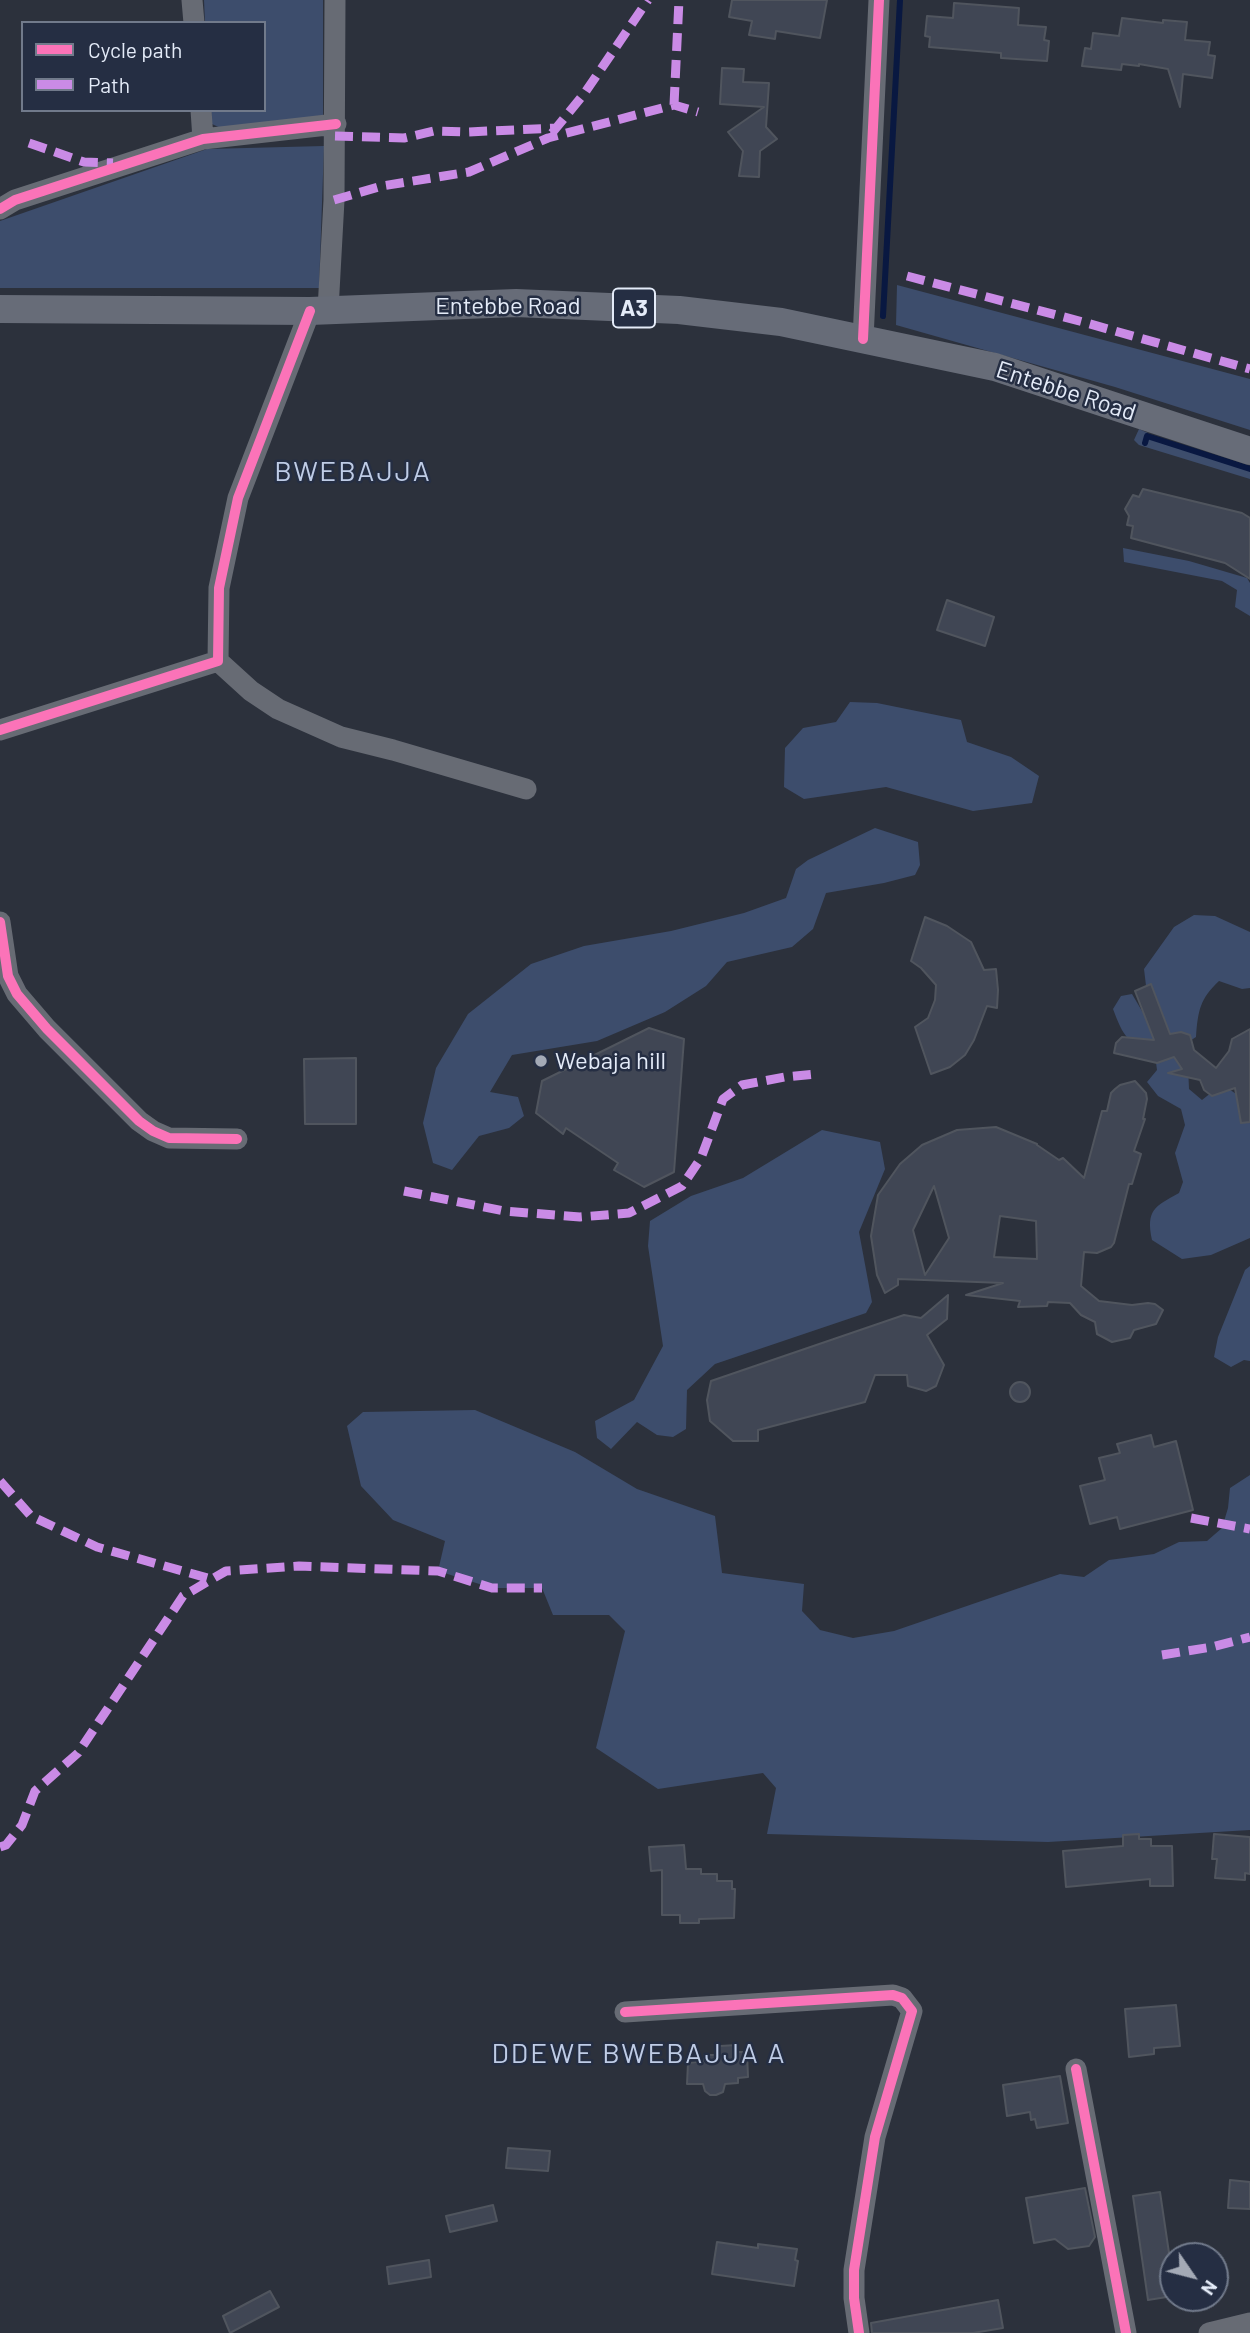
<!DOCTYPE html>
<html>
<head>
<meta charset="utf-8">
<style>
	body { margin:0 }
	#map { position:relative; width:1250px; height:2333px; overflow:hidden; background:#2c313c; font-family:Barlow,sans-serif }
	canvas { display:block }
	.legend { position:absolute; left:21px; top:21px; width:245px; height:91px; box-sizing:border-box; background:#252e43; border:2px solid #717a8b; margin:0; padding:9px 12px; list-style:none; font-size:21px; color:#e4ebf8 }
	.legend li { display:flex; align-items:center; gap:14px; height:35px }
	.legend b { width:35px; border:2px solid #717a8b }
	.north { position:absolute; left:1159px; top:2242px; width:70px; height:70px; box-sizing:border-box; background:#252e43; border:2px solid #717a8b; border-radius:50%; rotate:125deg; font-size:19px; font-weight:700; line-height:28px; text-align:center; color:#e4ebf8 }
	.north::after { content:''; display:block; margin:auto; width:24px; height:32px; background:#a4aab6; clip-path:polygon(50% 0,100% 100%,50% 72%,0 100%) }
</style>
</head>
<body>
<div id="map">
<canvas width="1250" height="2333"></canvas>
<ul class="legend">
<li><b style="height:9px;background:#fb73b8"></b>Cycle path</li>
<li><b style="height:9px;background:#ca8be6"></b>Path</li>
</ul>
<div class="north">N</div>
</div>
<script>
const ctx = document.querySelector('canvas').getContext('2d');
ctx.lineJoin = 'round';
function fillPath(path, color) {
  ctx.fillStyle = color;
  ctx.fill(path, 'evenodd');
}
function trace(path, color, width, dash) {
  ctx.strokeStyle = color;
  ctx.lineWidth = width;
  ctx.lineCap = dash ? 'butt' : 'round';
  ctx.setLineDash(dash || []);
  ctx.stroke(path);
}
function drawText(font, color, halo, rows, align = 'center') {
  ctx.font = font + ' Barlow,sans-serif';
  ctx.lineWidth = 5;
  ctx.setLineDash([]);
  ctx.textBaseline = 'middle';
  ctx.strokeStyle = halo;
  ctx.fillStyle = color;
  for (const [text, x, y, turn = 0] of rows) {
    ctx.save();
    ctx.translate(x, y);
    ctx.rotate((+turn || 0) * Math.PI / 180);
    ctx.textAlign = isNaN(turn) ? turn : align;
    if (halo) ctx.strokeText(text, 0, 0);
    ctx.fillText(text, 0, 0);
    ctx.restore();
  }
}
fillPath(new Path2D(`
	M 204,0 L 323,0 L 323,124 L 229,132 L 212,124 L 211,110 L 264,110 L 264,23 L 205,23 Z
	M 324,146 L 319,288 L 0,288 L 0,221 L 207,149 Z
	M 897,285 L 1250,379 L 1250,430 L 1115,387 L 896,325 Z
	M 1139,429 L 1148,433 L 1148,436 L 1250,469 L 1250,479 L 1139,445 L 1134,440 Z
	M 1123,548 L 1189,561 L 1247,578 L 1250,583 L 1250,616 L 1235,607 L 1237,590 L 1222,581 L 1124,562 Z
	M 850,702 L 877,703 L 961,720 L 967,742 L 1011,757 L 1039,776 L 1032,803 L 973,811 L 886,787 L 804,799 L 784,787 L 785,748 L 803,728 L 836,722 Z
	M 875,828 L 918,842 L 920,865 L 915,875 L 884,883 L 826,893 L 813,929 L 792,947 L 727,962 L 706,986 L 665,1012 L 597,1041 L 512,1055 L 490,1092 L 518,1097 L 524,1116 L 509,1128 L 479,1136 L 452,1170 L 433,1163 L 423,1123 L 436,1068 L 468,1014 L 531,964 L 584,946 L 671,931 L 744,913 L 786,898 L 796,869 L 808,860 Z
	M 1194,915 L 1215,916 L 1250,932 L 1250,988 L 1242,989 L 1219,981 C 1200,999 1198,1010 1196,1037 L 1185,1044 L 1188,1065 L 1189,1089 L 1202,1100 L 1222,1084 L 1236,1094 L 1250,1115 L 1250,1238 L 1211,1255 L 1182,1259 L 1152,1240 C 1146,1210 1154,1207 1179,1193 L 1183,1182 L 1175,1153 L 1185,1125 L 1181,1109 L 1158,1096 L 1147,1082 L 1157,1070 L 1155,1055 C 1128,1044 1123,1036 1113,1009 L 1121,996 L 1132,994 L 1142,1011 L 1154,1018 L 1147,994 L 1144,969 L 1174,927 Z
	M 822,1130 L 880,1142 L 885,1169 L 859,1232 L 872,1302 L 866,1313 L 715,1364 L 687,1390 L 686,1429 L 673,1437 L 657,1435 L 637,1422 L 611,1449 L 597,1438 L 595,1421 L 634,1400 L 663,1346 L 648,1246 L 650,1221 L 691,1196 L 743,1178 Z
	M 1250,1266 L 1250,1361 L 1244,1360 L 1231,1367 L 1214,1357 L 1218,1337 L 1245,1270 Z
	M 475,1410 L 575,1452 L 637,1489 L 715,1516 L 722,1573 L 804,1584 L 802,1611 L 820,1630 L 853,1638 L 894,1631 L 1060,1574 L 1084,1577 L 1109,1560 L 1154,1554 L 1179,1542 L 1207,1541 L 1222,1528 L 1228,1508 L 1230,1488 L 1250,1475 L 1250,1830 L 1048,1842 L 767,1834 L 776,1788 L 763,1773 L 658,1789 L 596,1748 L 625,1631 L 609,1615 L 553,1615 L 542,1588 L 492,1588 L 438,1571 L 445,1541 L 393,1520 L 361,1486 L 347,1426 L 363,1412 Z`), '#3d4d6c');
trace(new Path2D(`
	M 883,316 L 900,0
	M 1145,443 L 1147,436 L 1250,469`), '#091841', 6);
const building = new Path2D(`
	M 732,0 L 827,0 L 820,38 L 776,31 L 775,39 L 749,35 L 752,21 L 729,17 Z
	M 954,3 L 1019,8 L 1018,25 L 1046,27 L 1044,40 L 1049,41 L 1047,61 L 1001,58 L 1001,53 L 929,47 L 930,37 L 925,36 L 927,16 L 953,18 Z
	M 1122,18 L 1163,23 L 1163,20 L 1187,22 L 1185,40 L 1210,42 L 1208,55 L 1215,56 L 1212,78 L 1183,74 L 1180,107 L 1168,69 L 1139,64 L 1139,66 L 1122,64 L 1121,70 L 1082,66 L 1085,48 L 1091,49 L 1093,33 L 1119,36 Z
	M 722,68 L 744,69 L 743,82 L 769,83 L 766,127 L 777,139 L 760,151 L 759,177 L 739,176 L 743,151 L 728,132 L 764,107 L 720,104 Z
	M 1143,489 L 1242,513 L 1250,518 L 1250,579 L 1225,563 L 1131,538 L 1133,526 L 1127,525 L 1129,516 L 1125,509 L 1133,495 L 1139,497 Z
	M 947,600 L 994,617 L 985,646 L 937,630 Z
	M 925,917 L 947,926 L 971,942 L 984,970 L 996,969 L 998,990 L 997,1008 L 987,1006 L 974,1040 L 965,1055 L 950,1067 L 931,1074 L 915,1027 L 928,1018 L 935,1000 L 936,985 L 921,968 L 911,961 Z
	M 1151,984 L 1170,1034 L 1181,1032 L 1190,1035 L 1194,1050 L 1216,1068 L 1229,1051 L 1232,1039 L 1250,1029 L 1250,1122 L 1241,1123 L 1235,1088 L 1212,1096 L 1204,1090 L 1200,1080 L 1168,1073 L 1182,1069 L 1174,1057 L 1157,1063 L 1114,1053 L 1116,1043 L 1122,1037 L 1154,1040 L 1135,991 Z
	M 649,1028 L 684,1039 L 674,1172 L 644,1187 L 614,1170 L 618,1163 L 566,1128 L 563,1134 L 536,1113 L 542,1081 Z
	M 356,1058 L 356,1124 L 305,1124 L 304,1059 Z
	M 1135,1081 L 1146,1093 L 1147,1099 L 1143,1119 L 1145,1119 L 1134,1151 L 1141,1154 L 1132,1184 L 1129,1184 L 1114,1243 L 1111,1247 L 1097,1253 L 1084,1252 L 1081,1286 L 1099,1301 L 1132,1305 L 1148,1303 L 1155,1304 L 1163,1310 L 1156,1324 L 1134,1330 L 1130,1338 L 1112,1342 L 1097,1334 L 1095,1322 L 1081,1315 L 1070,1303 L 1048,1302 L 1047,1306 L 1018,1307 L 1020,1301 L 966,1295 L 1003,1283 L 898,1279 L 898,1285 L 885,1293 L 877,1275 L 871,1236 L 878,1195 L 900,1164 L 922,1145 L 957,1130 L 996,1127 L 1037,1144 L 1037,1145 L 1059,1160 L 1063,1158 L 1084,1178 L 1102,1111 L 1107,1111 L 1111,1093 L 1115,1089 L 1120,1085 ZM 934,1186 L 949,1238 L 925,1275 L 913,1230 ZM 1000,1216 L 1036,1221 L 1037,1259 L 994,1257 Z
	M 948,1295 L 947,1319 L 927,1335 L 944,1365 L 936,1386 L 926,1391 L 908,1386 L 907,1375 L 875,1375 L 865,1402 L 758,1430 L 758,1441 L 733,1441 L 710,1421 L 707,1400 L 711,1381 L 904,1315 L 921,1318 Z
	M1010 1392a10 10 0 1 1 20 0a10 10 0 1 1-20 0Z
	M 1151,1435 L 1154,1447 L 1176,1441 L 1193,1510 L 1120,1529 L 1117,1517 L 1090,1524 L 1080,1486 L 1105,1480 L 1099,1458 L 1120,1453 L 1117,1444 Z
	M 1139,1834 L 1139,1839 L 1151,1839 L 1151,1846 L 1172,1846 L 1173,1886 L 1150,1886 L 1150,1879 L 1066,1887 L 1063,1851 L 1123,1846 L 1123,1835 Z
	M 1214,1834 L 1250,1837 L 1250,1874 L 1245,1873 L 1245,1880 L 1215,1878 L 1217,1859 L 1212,1859 Z
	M 684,1845 L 686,1869 L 701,1869 L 701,1874 L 717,1874 L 717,1881 L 732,1881 L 732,1889 L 735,1889 L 734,1918 L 699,1919 L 699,1923 L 680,1923 L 680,1915 L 662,1915 L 662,1870 L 651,1871 L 649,1847 Z
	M 1176,2005 L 1180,2046 L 1154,2048 L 1154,2054 L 1129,2057 L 1125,2009 Z
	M 737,2045 L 737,2052 L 747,2052 L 748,2077 L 738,2078 L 738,2083 L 725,2084 L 723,2092 L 716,2095 L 710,2095 L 705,2091 L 703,2084 L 687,2084 L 688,2063 L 704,2061 L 704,2055 L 719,2055 L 720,2046 Z
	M 1060,2076 L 1068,2123 L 1037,2128 L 1035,2119 L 1031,2120 L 1030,2112 L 1007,2116 L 1003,2085 Z
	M 508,2148 L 550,2151 L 548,2171 L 506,2168 Z
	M 1230,2180 L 1250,2182 L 1250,2209 L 1228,2208 Z
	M 1085,2188 L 1095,2237 L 1089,2246 L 1068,2249 L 1055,2239 L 1034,2243 L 1026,2198 Z
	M 1160,2192 L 1173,2280 L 1173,2296 L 1148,2300 L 1133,2196 Z
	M 493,2205 L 497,2221 L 450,2232 L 446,2216 Z
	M 717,2242 L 758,2248 L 758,2244 L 797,2249 L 795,2260 L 798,2261 L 794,2286 L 712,2274 Z
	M 429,2260 L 431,2277 L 389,2284 L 387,2267 Z
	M 270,2291 L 279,2307 L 230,2333 L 223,2316 Z
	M 998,2300 L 1003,2328 L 973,2333 L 872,2333 L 871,2323 Z`);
fillPath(building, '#404654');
trace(building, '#50555e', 2);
trace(new Path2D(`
	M 192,0 L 194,23
	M 201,110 L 203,139
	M 0,209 L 15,200 L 203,139 L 336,124
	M 328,310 L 334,200 L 335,0
	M 863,339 L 879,0
	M 218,661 L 251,691 L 278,709 L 341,737 L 393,750 L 526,789
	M 0,730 L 218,661 L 219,588 L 238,498 L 310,311
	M 0,922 L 8,976 L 17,994 L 47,1029 L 139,1121 L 153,1131 L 169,1138 L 237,1139
	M 625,2012 L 893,1995 L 902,1998 L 912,2011 L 875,2137 L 854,2270 L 854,2298 L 859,2333
	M 1076,2069 L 1126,2333
	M 1209,2333 L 1250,2323`), '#676b74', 21);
trace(new Path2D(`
	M 0,309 L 310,311 L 516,303 L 679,310 L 781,322 L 995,367 L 1250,451`), '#676c78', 28);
trace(new Path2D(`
	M 674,105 L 679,0
	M 552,133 L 584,94 L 648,0
	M 335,136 L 404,138 L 434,131 L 467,132 L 556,128
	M 29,143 L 84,162 L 113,163
	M 334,200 L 382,186 L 469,172 L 548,138 L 674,105 L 698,112
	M 907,276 L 1083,322 L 1250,369
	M 404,1191 L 504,1211 L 580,1217 L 629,1213 L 682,1186 L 701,1158 L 723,1099 L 742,1085 L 785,1077 L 815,1074
	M 0,1481 L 31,1516 L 97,1547 L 211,1579
	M 1191,1518 L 1250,1529
	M 1162,1655 L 1212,1647 L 1250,1637
	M 0,1847 L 6,1845 L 22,1825 L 35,1791 L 78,1753 L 183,1596 L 226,1571 L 299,1566 L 438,1571 L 492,1588 L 542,1588`), '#ca8be6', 9, [18, 9]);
trace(new Path2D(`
	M 0,209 L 15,200 L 203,139 L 336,124
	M 863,339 L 879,0
	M 0,730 L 218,661 L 219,588 L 238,498 L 310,311
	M 0,922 L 8,976 L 17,994 L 47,1029 L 139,1121 L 153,1131 L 169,1138 L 237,1139
	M 625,2012 L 893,1995 L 902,1998 L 912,2011 L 875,2137 L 854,2270 L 854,2298 L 859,2333
	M 1076,2069 L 1126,2333`), '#fb73b8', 10);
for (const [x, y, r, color] of [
	[541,1061,7,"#a4aab6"]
]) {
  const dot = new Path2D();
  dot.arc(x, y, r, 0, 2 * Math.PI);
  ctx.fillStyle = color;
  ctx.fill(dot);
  trace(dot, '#252e43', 2.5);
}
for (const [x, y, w] of [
	[634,308,42]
]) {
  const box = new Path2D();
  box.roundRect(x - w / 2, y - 19.5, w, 39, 5);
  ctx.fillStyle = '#252e43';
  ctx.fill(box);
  trace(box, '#e4ebf8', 2);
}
drawText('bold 23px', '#e4ebf8', null, [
	["A3",634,308]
]);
drawText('24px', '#e4ebf8', '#252e43', [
	["Entebbe Road",508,306],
	["Entebbe Road",1066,391,18]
]);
drawText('24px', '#e4ebf8', '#252e43', [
	["Webaja hill",555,1061]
], 'left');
ctx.letterSpacing = '2px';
drawText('28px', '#bfcce6', '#252e43', [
	["BWEBAJJA",353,472],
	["DDEWE BWEBAJJA A",639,2054]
]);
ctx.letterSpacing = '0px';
</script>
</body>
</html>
